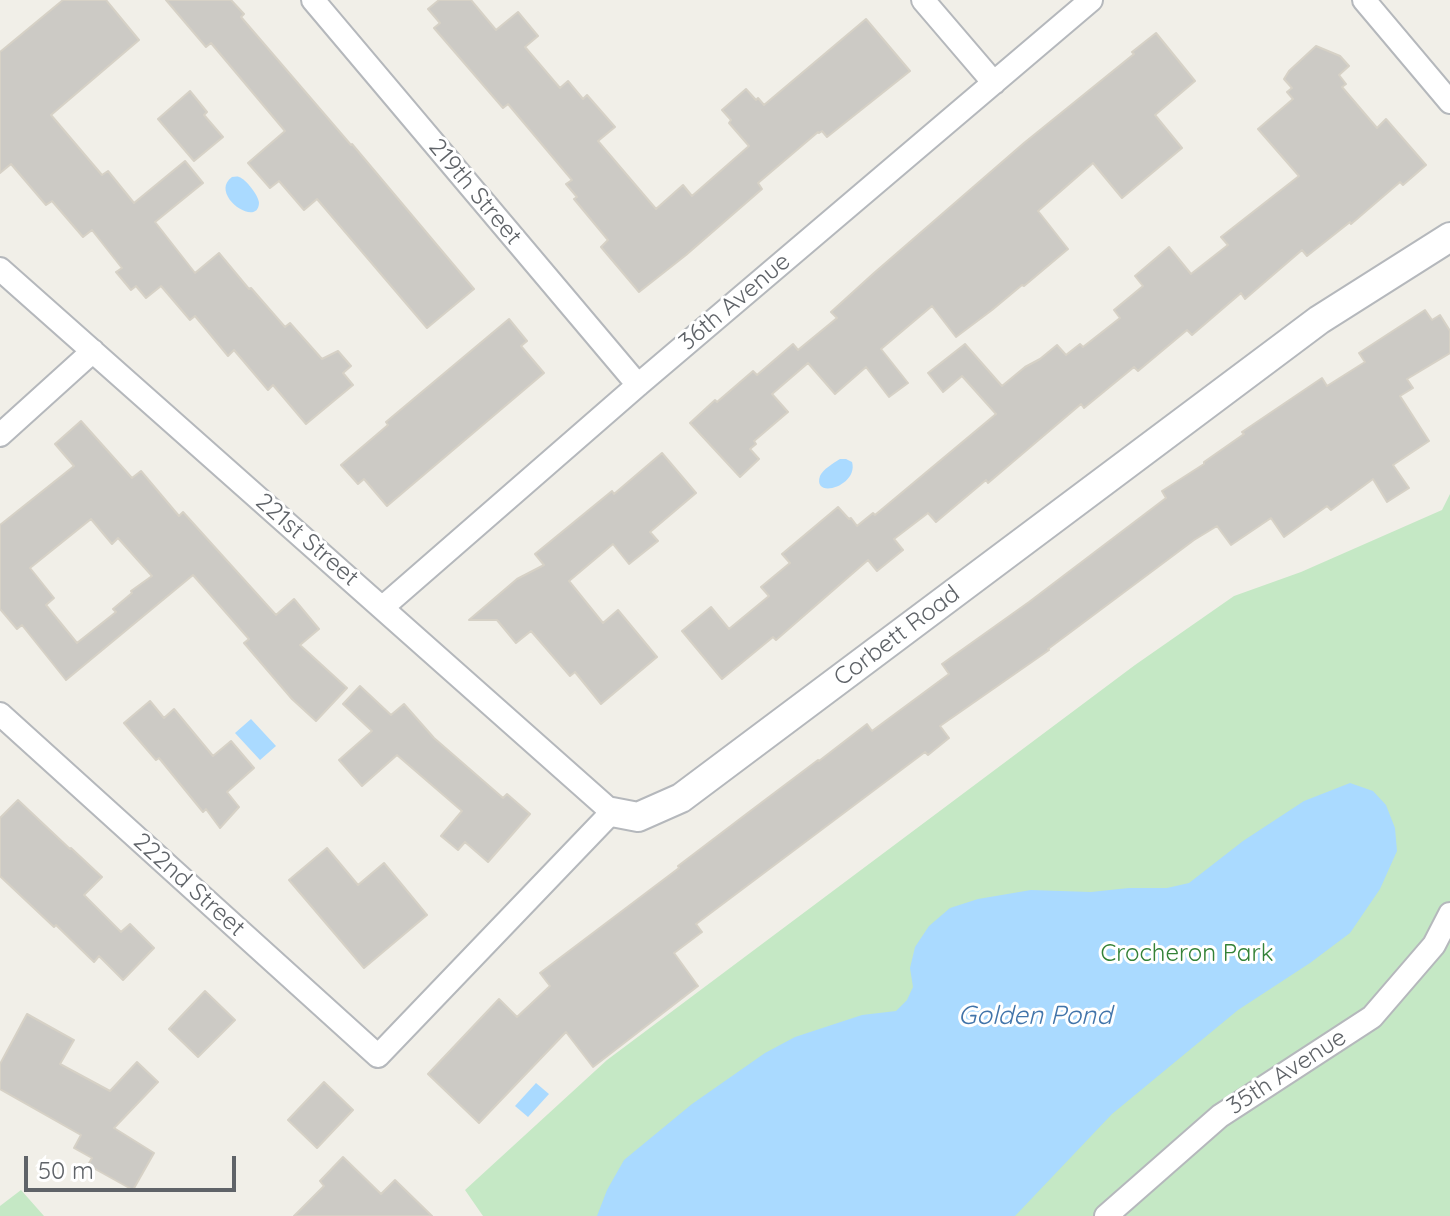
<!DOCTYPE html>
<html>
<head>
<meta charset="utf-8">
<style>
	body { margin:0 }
	#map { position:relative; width:1450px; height:1216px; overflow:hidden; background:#f1efe8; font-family:Quicksand,sans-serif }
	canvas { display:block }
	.scale { position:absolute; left:24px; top:1156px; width:212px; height:36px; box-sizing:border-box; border:4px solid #5f6368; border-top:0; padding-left:10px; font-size:24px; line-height:28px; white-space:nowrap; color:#5f6368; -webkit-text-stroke:6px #fff; paint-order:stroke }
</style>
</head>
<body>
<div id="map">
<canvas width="1450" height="1216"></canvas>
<div class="scale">50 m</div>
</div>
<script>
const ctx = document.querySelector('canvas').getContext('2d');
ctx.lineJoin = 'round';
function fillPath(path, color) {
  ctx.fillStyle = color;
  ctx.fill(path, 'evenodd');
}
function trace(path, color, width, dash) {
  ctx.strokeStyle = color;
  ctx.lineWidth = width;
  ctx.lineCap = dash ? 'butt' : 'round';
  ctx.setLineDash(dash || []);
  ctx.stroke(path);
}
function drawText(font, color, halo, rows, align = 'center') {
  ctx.font = font + ' Quicksand,sans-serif';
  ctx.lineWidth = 6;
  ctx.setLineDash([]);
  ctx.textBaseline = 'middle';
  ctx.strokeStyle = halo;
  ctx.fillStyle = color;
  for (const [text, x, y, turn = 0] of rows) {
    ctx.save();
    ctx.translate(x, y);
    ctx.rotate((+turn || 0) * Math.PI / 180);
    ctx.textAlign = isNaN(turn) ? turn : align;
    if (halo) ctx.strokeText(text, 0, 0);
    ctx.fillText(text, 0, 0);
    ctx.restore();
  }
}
fillPath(new Path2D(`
	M 1450,494 L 1450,1216 L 483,1216 L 465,1190 L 607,1060 L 1135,665 L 1234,596 L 1301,572 L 1442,510 Z
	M 21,1190 L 44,1216 L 0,1216 L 0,1206 Z`), '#c5e8c5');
fillPath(new Path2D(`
	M 232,177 C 234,177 237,176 239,177 C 246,179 259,196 259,203 C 258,229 208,194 232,177 Z
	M 840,459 L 846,459 L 852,462 C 859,486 812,500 820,476 C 823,469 834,463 840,459 Z
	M 251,719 L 276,746 L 260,760 L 235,733 Z
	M 1350,783 L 1373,791 L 1386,805 L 1395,828 L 1397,851 L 1380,889 L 1350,933 L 1310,963 L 1238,1010 L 1112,1114 L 1015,1216 L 597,1216 L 607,1190 L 624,1160 L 692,1104 L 765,1053 L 795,1037 L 862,1015 L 896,1011 L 907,1000 L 913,987 L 910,968 L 915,947 L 929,926 L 950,908 L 978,899 L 1031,890 L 1091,892 L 1129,888 L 1167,888 L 1189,883 L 1243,841 L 1304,801 Z
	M 536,1083 L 549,1094 L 528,1117 L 515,1106 Z`), '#aadaff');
const building = new Path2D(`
	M 63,0 L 106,0 L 139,40 L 51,115 L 102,175 L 108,171 L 134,203 L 185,161 L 203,183 L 155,222 L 195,273 L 219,253 L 249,289 L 251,288 L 285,327 L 290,323 L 322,359 L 338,351 L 351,366 L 343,373 L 353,385 L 306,424 L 273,385 L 268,390 L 234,350 L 228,356 L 195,316 L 190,320 L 161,286 L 146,298 L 136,286 L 131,290 L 116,272 L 122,268 L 92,230 L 83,237 L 52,201 L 46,205 L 11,164 L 0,173 L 0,52 Z
	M 166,0 L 231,0 L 244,14 L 241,17 L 351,145 L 352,144 L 474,289 L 427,328 L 317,199 L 304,210 L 279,181 L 270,188 L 248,163 L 285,131 L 211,43 L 206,47 Z
	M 439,0 L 471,0 L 496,30 L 518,12 L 538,36 L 525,47 L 560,88 L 568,81 L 583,99 L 587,95 L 615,127 L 598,141 L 656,209 L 683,185 L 692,196 L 749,146 L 729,123 L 731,120 L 722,110 L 746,89 L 756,100 L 758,98 L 764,105 L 866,19 L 910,71 L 827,137 L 822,131 L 819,133 L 818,132 L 758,183 L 762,189 L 686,255 L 639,292 L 601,247 L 608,240 L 574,199 L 577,197 L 566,184 L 572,180 L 508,104 L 503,108 L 434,28 L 440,23 L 428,9 Z
	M 1156,33 L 1195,81 L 1155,115 L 1182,148 L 1122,198 L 1093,163 L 1038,211 L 1068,249 L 1024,286 L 1022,285 L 992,310 L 956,337 L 932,306 L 881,349 L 908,383 L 889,397 L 866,367 L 835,394 L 808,363 L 772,394 L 788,412 L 754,441 L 756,444 L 750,449 L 759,459 L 740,477 L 690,423 L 715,400 L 717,402 L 753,371 L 757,375 L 793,344 L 798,350 L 837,318 L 831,312 L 874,273 L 1024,143 L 1134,54 L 1132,52 Z
	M 1316,46 L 1340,56 L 1349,66 L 1339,75 L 1346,84 L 1342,87 L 1377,128 L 1386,119 L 1426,165 L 1403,185 L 1400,182 L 1351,224 L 1350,222 L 1307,256 L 1302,250 L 1245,299 L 1241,293 L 1192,335 L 1187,330 L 1138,371 L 1134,367 L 1084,408 L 1081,404 L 988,483 L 986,480 L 936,522 L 928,513 L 894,539 L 903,550 L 877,571 L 868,560 L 776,640 L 773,637 L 722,679 L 682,631 L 711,607 L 729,629 L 769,596 L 761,587 L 790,563 L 782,554 L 838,507 L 849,519 L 851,518 L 857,526 L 873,513 L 875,515 L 996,414 L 962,376 L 943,392 L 928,373 L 965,344 L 1002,386 L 1025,367 L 1040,359 L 1057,345 L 1066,355 L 1080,344 L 1083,347 L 1120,318 L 1114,310 L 1143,286 L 1135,276 L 1169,247 L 1191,274 L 1228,245 L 1221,237 L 1299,176 L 1258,129 L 1293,99 L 1287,92 L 1292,88 L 1284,79 L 1289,71 Z
	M 190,91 L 207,112 L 204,115 L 223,137 L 194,161 L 158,119 Z
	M 1425,310 L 1432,320 L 1440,315 L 1450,331 L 1450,353 L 1407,379 L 1413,388 L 1400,396 L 1429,441 L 1393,465 L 1409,488 L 1387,502 L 1373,479 L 1331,510 L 1327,506 L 1284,537 L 1271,518 L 1231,545 L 1217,526 L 1194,540 L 1048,649 L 1049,650 L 940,726 L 949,738 L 928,755 L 925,752 L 696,924 L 702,932 L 674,953 L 698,986 L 593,1067 L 566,1032 L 479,1123 L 428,1074 L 499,999 L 517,1017 L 550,986 L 540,973 L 679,868 L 678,866 L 749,812 L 818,760 L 819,761 L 867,724 L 872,731 L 949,674 L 942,664 L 1029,602 L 1166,498 L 1162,491 L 1204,464 L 1204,462 L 1244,434 L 1242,432 L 1322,378 L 1327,386 L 1365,362 L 1359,353 Z
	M 509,319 L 527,341 L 521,346 L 544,373 L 387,506 L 364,479 L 358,484 L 341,465 L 388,425 L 386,422 Z
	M 81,421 L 132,478 L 141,471 L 179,516 L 183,512 L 276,615 L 294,599 L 319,629 L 300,645 L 347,688 L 316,721 L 292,699 L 244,643 L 249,639 L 193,575 L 66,680 L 22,625 L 17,629 L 0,609 L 0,525 L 74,466 L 55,444 ZM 91,519 L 112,544 L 118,538 L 152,576 L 131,591 L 132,593 L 113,609 L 116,612 L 77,643 L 46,605 L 54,598 L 30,568 Z
	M 662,453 L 696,493 L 650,532 L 658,541 L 629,564 L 613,544 L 569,581 L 603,623 L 618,610 L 657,657 L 601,704 L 575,672 L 570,676 L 531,631 L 516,643 L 497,620 L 469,620 L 517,579 L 544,565 L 535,554 L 612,491 L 614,494 Z
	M 360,686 L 391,715 L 404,704 L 434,738 L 503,798 L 507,794 L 530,814 L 488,862 L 465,842 L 458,850 L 441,836 L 462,811 L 397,755 L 362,786 L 339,760 L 372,731 L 343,704 Z
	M 150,701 L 164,718 L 174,709 L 213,756 L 231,741 L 254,768 L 227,792 L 239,807 L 220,828 L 206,809 L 203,812 L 159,758 L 156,760 L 124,723 Z
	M 18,800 L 70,849 L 71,848 L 102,877 L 84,895 L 121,932 L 130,924 L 154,948 L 123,980 L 99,956 L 94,962 L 56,925 L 54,927 L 0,876 L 0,818 Z
	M 327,848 L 358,885 L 384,863 L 427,915 L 364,968 L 289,880 Z
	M 205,991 L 235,1020 L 198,1057 L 169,1029 Z
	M 27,1014 L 74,1040 L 60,1064 L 110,1091 L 137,1062 L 158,1082 L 114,1128 L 154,1153 L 133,1190 L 88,1165 L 92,1158 L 74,1148 L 81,1135 L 0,1089 L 0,1064 Z
	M 324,1082 L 353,1110 L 317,1148 L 288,1120 Z
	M 343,1157 L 381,1194 L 395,1180 L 432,1216 L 294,1216 L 324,1186 L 320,1181 Z`);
fillPath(building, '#cccac5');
trace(building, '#d6d1c6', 2);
const minor = new Path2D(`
	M 313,0 L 638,385
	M 923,0 L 994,83
	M 1364,0 L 1450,102
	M 0,269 L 612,812 L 378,1056 L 0,714
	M 0,435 L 93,351
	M 383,607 L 638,385 L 1091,0
	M 1106,1216 L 1220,1116 L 1372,1017 L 1434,945 L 1450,914`);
const tertiary = new Path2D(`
	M 612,812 L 638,817 L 681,798 L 1319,320 L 1450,237`);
trace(minor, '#b5b8bc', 26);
trace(tertiary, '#b5b8bc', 32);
trace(minor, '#fff', 22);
trace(tertiary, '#fff', 28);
drawText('24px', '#5f6368', '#fff', [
	["219th Street",475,192,50],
	["36th Avenue",735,302,-40],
	["221st Street",307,540,41],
	["Corbett Road",897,636,-37],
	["222nd Street",189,885,42],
	["35th Avenue",1287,1072,-33]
]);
drawText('24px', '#348238', '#fff', [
	["Crocheron Park",1187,954]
]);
drawText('italic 26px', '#4174aa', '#fff', [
	["Golden Pond",1035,1016]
]);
</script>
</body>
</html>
